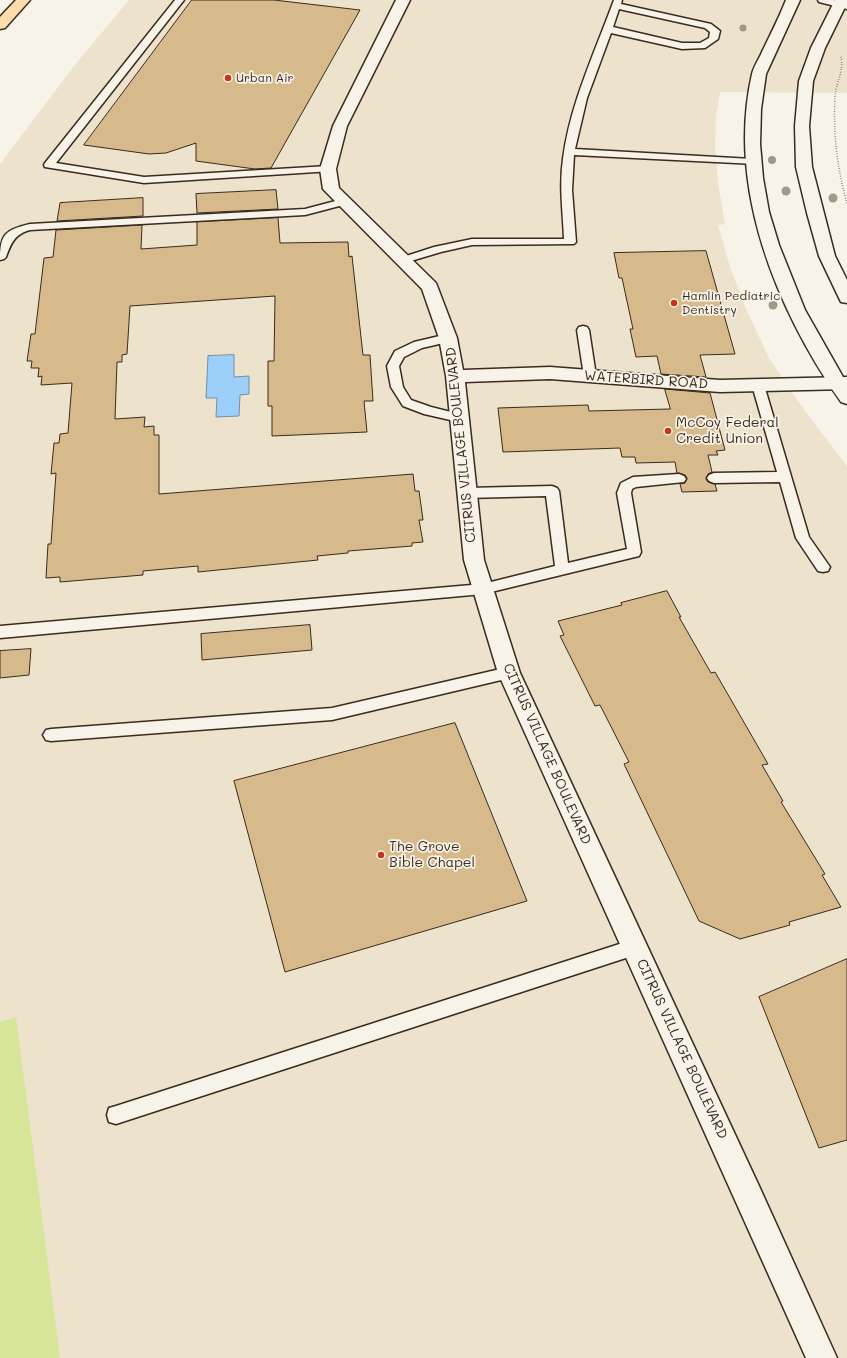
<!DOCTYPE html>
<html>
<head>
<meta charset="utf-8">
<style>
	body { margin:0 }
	canvas { display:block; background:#f7f3e8 }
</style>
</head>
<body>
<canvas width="847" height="1358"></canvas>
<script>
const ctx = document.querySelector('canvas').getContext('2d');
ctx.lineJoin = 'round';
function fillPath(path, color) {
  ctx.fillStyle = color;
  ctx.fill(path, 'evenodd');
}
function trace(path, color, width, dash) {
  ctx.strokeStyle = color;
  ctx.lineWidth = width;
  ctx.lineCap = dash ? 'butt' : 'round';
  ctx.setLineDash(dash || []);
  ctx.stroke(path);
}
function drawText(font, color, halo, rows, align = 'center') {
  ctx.font = font + ' Mali,sans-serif';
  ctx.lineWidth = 3.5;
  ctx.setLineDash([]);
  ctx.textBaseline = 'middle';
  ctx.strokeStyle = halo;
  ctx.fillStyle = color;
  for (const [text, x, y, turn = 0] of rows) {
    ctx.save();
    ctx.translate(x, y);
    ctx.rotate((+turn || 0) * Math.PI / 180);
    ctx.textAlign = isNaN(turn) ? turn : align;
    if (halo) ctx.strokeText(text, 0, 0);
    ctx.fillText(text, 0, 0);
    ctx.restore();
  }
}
fillPath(new Path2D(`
	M 129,0 L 847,0 L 847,93 L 720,92 L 716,116 L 715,144 L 718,183 L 725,224 L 718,225 L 730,267 L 746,309 L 769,358 L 805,411 L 847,466 L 847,1358 L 0,1358 L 0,164 L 74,66 Z`), '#ede2cc');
fillPath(new Path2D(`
	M 16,1017 L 60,1358 L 0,1358 L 0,1022 Z`), '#d7e598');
const water = new Path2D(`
	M 234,355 L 234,377 L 249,376 L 249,394 L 240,395 L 239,416 L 216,417 L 217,398 L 206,398 L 208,356 Z`);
fillPath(water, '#9cd0fa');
trace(water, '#758ea2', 1);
const building = new Path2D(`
	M 192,0 L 274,0 L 360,10 L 271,168 L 255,169 L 196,161 L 196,143 L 166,153 L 149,154 L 84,145 Z
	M 276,190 L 278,209 L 197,213 L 196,194 Z
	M 143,198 L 143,216 L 57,221 L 60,203 Z
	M 278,218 L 280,243 L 348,242 L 349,257 L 352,256 L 363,355 L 370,355 L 373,401 L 364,401 L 367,432 L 272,436 L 272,406 L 268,406 L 268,361 L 274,361 L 275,296 L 130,306 L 127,354 L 122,355 L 122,362 L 117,362 L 115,419 L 145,417 L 144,427 L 154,426 L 154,435 L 159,435 L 159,494 L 413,474 L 415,491 L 419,491 L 423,520 L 419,520 L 423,542 L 412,543 L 412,546 L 348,551 L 348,553 L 317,556 L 318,560 L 198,572 L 198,566 L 143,571 L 143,575 L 60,582 L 60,577 L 46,578 L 48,544 L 51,544 L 56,473 L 51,474 L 54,443 L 59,443 L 60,434 L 68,433 L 72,383 L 41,385 L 42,376 L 38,377 L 39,368 L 31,368 L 32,361 L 27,361 L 31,334 L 35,334 L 44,258 L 53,257 L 56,230 L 142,225 L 141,249 L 197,245 L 197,222 Z
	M 706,251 L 735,354 L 700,355 L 706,377 L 661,374 L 657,356 L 636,357 L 630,329 L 633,329 L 622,278 L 619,278 L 614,253 Z
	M 665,389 L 710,393 L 725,450 L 716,451 L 718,455 L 708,455 L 712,472 L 708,474 L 706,479 L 708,482 L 715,484 L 717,491 L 682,492 L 680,484 L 685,483 L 687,478 L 685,475 L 677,473 L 675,462 L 636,463 L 635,457 L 622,457 L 620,448 L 503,452 L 498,408 L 588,405 L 589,411 L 670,409 Z
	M 667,591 L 681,617 L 679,617 L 711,673 L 715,672 L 768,764 L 762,765 L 783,801 L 781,802 L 825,874 L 822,875 L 841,907 L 789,922 L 790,925 L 740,939 L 699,921 L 624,764 L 629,762 L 600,705 L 595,706 L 560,636 L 564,635 L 558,621 L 622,605 L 621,603 Z
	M 310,625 L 312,650 L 202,660 L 201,634 Z
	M 31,649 L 29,675 L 0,678 L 0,651 Z
	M 455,723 L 527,901 L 285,972 L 234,781 Z
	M 847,959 L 847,1140 L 819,1148 L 759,997 Z`);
fillPath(building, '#d7ba8b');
trace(building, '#3b2a1e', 1);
const lane = new Path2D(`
	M 175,0 L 184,0 L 56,163 L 144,177 L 328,166 L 332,167 L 333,169 L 332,171 L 144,183 L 45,167 L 44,165 L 45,163 Z
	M 614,0 L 622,0 L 621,4 L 711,24 L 720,31 L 718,39 L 705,48 L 682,49 L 611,33 L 587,98 L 575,149 L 752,159 L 757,162 L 756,164 L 574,155 L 572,190 L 576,242 L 574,244 L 472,245 L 441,252 L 404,263 L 400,262 L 398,260 L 400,258 L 434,247 L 472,239 L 564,239 C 563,212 559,186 563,159 C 570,104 595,52 614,0 ZM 619,9 L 705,28 L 710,32 L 709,38 L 700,43 L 682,43 L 613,27 Z
	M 818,0 L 833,0 L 847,3 L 847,9 L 819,2 Z
	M 343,199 L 348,202 L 347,204 L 305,215 L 30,230 C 15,234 11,243 6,257 L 4,259 L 0,260 C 0,234 5,230 30,224 L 305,209 Z
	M 583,326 L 587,327 L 589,330 L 596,376 L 594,379 L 586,379 L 584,376 L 577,330 L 579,327 Z
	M 448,334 L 452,335 L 454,338 L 452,341 L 422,348 L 404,357 L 399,366 L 403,387 L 411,400 L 431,407 L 463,415 L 465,418 L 463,421 L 459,422 L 424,414 L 403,406 L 391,387 L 387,366 L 395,351 L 414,342 Z
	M 758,381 L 762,382 L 764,385 L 809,537 L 830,567 L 828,571 L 823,572 L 818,571 L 796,538 L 780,482 L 714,483 L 709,481 L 707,478 L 709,475 L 714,473 L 777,472 L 752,385 L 754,382 Z
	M 679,474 L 684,476 L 686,479 L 684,482 L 636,487 L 632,489 L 631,493 L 641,552 L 639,556 L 483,594 L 0,638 L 0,626 L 483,584 L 555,566 L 546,496 L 467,498 L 462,496 L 460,493 L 462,490 L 467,488 L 552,486 L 557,488 L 559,491 L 568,563 L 627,549 L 617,493 L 621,483 L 633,477 Z
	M 509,667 L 514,669 L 516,673 L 514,677 L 332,720 L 51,741 L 46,740 L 43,735 L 46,730 L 51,729 L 332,708 Z
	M 635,939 L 641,941 L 644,947 L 641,953 L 635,955 L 116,1124 L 109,1122 L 107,1115 L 109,1108 L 116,1106 Z`);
const street = new Path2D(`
	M 396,0 L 410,0 L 347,126 L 336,169 L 339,188 L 436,283 L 457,338 L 463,370 L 550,367 L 720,380 L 847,377 L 847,389 L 720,392 L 550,379 L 465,382 L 484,560 L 520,673 L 759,1186 L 837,1358 L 806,1358 L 498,673 L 464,560 L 446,376 L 439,338 L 422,289 L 323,189 L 320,169 L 333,126 Z`);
const secondary = new Path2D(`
	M 786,0 L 800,0 L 766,74 L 761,109 L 760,144 L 763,178 L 769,212 L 779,245 L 805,310 L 847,384 L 847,404 L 841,402 C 777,310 726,188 752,74 C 754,66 759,59 762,52 C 770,35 779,18 786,0 Z
	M 835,0 L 847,0 L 847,3 L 825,48 L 813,81 L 809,126 L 812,167 L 835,256 L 847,280 L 847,303 L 841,302 L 839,298 L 819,256 L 807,213 L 796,167 L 795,126 L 799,81 L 811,48 Z`);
const highway = new Path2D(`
	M 16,0 L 30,0 L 5,28 L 0,29 L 0,17 Z`);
trace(lane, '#3b2a1e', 3);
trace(street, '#3b2a1e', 3);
trace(secondary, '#3b2a1e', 3);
trace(highway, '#3b2a1e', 3);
trace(new Path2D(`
	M 841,57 C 844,71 836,83 835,96 C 833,133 837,168 847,203`), '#3b2a1e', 1.5, [0.5, 2]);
fillPath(lane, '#f7f3e8');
fillPath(street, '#f7f3e8');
fillPath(secondary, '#f7f3e8');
fillPath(highway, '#fddcac');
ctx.fillStyle = '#a19986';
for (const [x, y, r] of [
	[743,28,3.5],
	[772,160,4],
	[786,191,4.5],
	[833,198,4.5],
	[747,296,4.5],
	[773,305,4.5]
]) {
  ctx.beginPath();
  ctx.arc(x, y, r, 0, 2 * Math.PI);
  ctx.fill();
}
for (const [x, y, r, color] of [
	[228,78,4,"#c8321e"],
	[674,303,4,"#c8321e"],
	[668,431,4,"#c8321e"],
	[381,855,4,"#c8321e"]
]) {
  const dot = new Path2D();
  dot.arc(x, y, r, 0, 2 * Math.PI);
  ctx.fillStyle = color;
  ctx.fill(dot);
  trace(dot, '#f7f3e8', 1.5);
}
drawText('12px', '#3b2a1e', '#f7f3e8', [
	["Urban Air",236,78],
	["Hamlin Pediatric",682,296],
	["Dentistry",682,310]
], 'left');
drawText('14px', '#3b2a1e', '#f7f3e8', [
	["WATERBIRD ROAD",646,380,4],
	["CITRUS VILLAGE BOULEVARD",461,445,-96],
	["CITRUS VILLAGE BOULEVARD",547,754,66],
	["CITRUS VILLAGE BOULEVARD",682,1049,65]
]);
drawText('14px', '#3b2a1e', '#f7f3e8', [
	["McCoy Federal",676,423],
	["Credit Union",676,439],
	["The Grove",389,847],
	["Bible Chapel",389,863]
], 'left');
</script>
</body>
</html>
